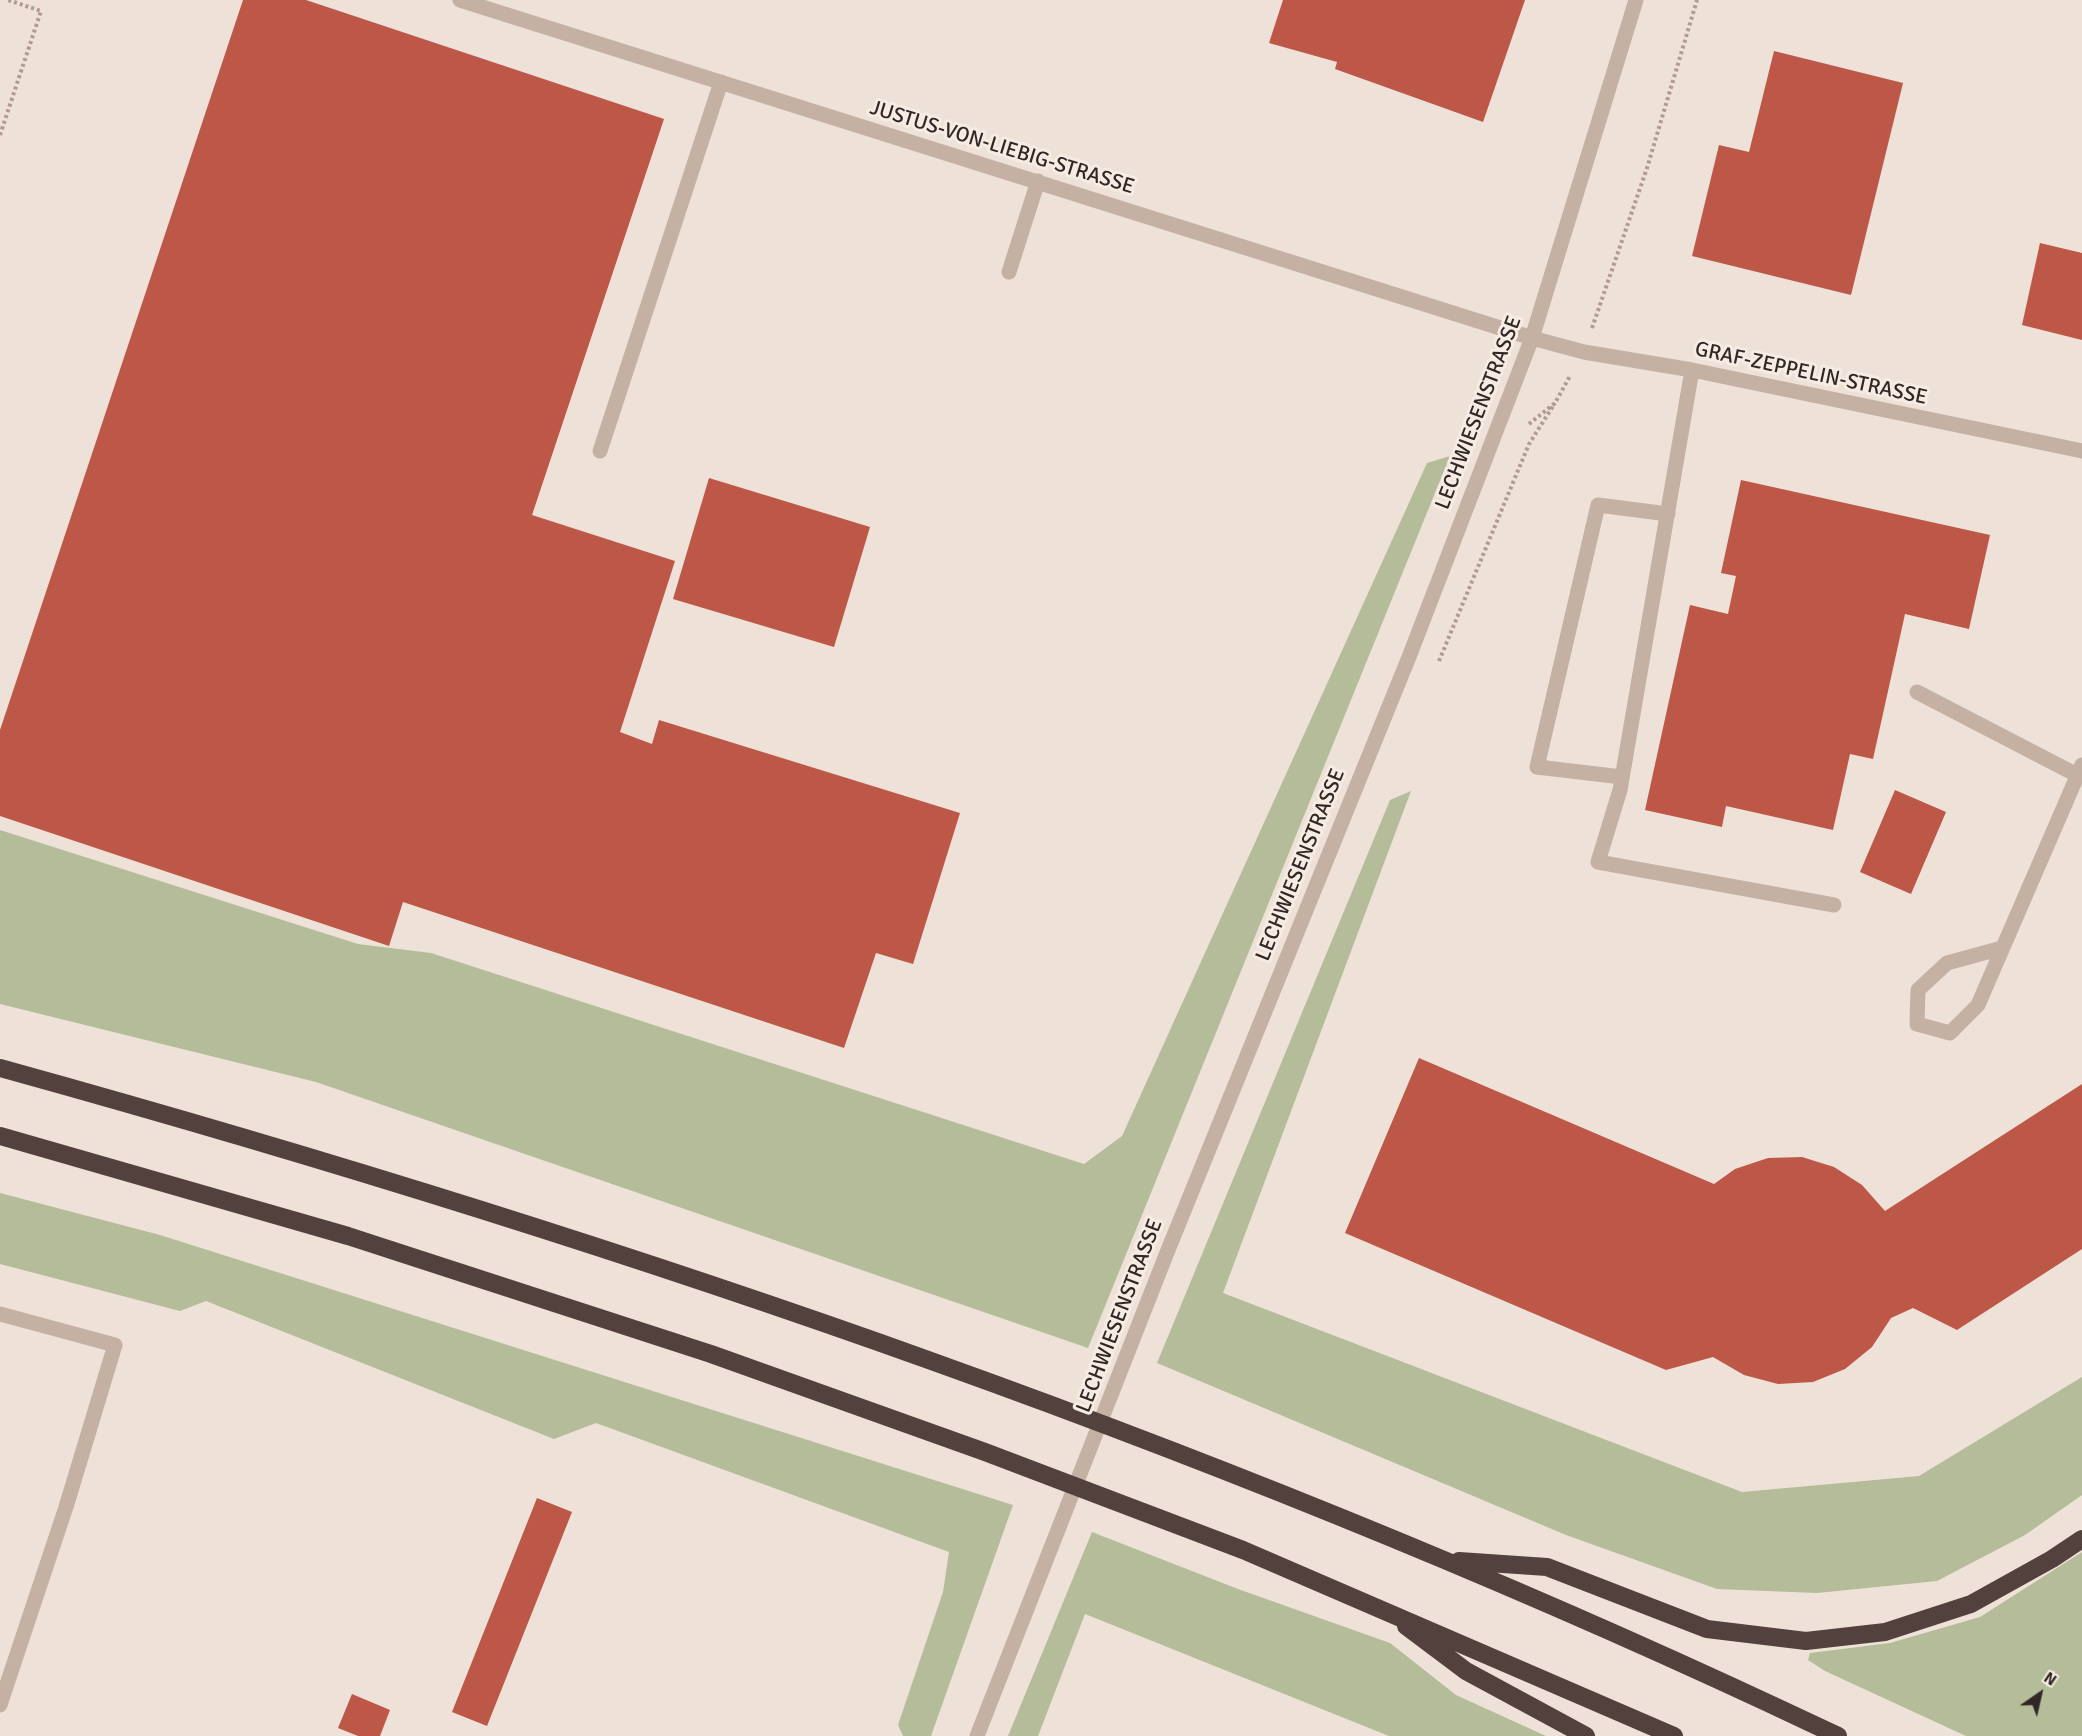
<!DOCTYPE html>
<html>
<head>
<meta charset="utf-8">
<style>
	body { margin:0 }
	#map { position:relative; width:2082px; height:1736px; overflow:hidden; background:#eee1d7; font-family:Signika,sans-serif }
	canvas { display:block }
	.north { position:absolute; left:2010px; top:1664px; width:60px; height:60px; -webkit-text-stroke:4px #f7ece3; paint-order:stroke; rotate:34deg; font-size:16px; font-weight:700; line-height:24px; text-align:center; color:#312825 }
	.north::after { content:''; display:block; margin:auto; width:21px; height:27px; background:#312825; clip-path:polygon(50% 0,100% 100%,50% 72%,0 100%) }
</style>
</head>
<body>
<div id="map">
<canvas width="2082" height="1736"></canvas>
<div class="north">N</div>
</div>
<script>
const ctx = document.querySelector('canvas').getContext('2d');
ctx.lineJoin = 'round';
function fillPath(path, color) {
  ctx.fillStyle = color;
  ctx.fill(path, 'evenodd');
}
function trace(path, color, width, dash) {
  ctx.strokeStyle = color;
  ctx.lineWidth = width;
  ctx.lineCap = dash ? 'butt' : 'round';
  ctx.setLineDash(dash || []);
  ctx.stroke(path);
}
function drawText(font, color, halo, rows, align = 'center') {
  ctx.font = font + ' Signika,sans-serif';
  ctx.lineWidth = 6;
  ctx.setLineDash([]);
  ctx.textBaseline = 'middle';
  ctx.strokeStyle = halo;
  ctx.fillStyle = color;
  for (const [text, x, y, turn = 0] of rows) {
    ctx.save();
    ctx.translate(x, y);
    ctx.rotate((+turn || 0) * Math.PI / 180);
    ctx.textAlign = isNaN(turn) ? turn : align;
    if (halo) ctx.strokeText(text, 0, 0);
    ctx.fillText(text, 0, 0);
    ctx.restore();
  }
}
fillPath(new Path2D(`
	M 1450,456 L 1088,1348 L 316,1082 L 0,1004 L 0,830 L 358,944 L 431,953 L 1084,1164 L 1122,1136 L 1427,463 Z
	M 1411,791 L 1223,1293 L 1742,1492 L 1919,1476 L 2082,1377 L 2082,1495 L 2025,1535 L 1937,1581 L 1817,1593 L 1717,1589 L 1566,1535 L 1157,1363 L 1390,800 Z
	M 0,1193 L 160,1235 L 1013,1505 L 931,1736 L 903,1736 L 898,1725 L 943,1592 L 949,1552 L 596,1423 L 554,1439 L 206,1301 L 180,1311 L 0,1264 Z
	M 1092,1532 L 1238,1589 L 1390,1643 L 1456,1695 L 1546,1736 L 1389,1736 L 1085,1614 L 1038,1736 L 1008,1736 Z
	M 2082,1552 L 2082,1736 L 1966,1736 L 1825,1671 L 1808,1660 L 1810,1653 L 1890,1643 L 1980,1617 Z`), '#b4bc99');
fillPath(new Path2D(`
	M 243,0 L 306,0 L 664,119 L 532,515 L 675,561 L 620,732 L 652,744 L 659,720 L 960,813 L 913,964 L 876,953 L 844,1048 L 403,902 L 389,946 L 0,816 L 0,730 Z
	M 1283,0 L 1525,0 L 1483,122 L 1335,69 L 1337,62 L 1269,43 Z
	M 1774,51 L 1903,83 L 1851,295 L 1692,256 L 1719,145 L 1749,152 Z
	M 2040,243 L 2082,253 L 2082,340 L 2022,325 Z
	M 709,478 L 870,527 L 834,647 L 673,599 Z
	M 1741,480 L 1990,535 L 1969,629 L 1905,614 L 1873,759 L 1850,754 L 1833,830 L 1726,806 L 1722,827 L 1645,810 L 1690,605 L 1728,614 L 1736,576 L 1721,573 Z
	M 1895,790 L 1946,812 L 1911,894 L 1860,872 Z
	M 1419,1058 L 1714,1184 L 1735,1169 L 1768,1158 L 1802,1157 L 1834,1167 L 1862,1185 L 1885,1211 L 2082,1084 L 2082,1249 L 1957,1330 L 1913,1308 L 1891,1318 L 1872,1347 L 1845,1369 L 1813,1382 L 1778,1384 L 1744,1375 L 1713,1357 L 1666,1370 L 1345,1233 Z
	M 537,1498 L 572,1512 L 487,1726 L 452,1712 Z
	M 352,1694 L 390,1710 L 380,1736 L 358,1736 L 338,1728 Z`), '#bd5747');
trace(new Path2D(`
	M 0,135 L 41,11 L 8,0
	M 1592,328 L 1647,168 L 1697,0
	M 1529,424 L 1555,403 L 1570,376
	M 1439,661 L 1529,444 L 1555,403`), '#b19a8f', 4, [3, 3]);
trace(new Path2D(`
	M 460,0 L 1532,338 L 1584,352 L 1692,370 L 2082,451
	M 1009,272 L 1038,181
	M 1692,370 L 1620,790 L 1598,862 L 1834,905
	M 600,451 L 721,82
	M 1917,692 L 2077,775
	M 1622,777 L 1537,767 L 1598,505 L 1668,514
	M 2002,948 L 1947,963 L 1918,990 L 1917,1024 L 1950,1033 L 1978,1005 L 2082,765
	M 0,1314 L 115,1345 L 66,1507 L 0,1705
	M 977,1736 L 1166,1255 L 1409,657 L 1532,338 L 1636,0`), '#c5b0a4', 15);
trace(new Path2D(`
	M 0,1068 C 629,1242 1248,1455 1838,1736
	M 0,1136 L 348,1236 L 711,1354 L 985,1452 L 1243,1550 L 1674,1736
	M 1459,1561 L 1547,1567 L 1707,1629 L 1806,1641 L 1885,1632 L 1971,1604 L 2052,1559 L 2082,1539
	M 1406,1626 L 1466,1671 L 1586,1736`), '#52413d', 18);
drawText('21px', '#312825', '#f7ece3', [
	["JUSTUS-VON-LIEBIG-STRASSE",1002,148,17],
	["GRAF-ZEPPELIN-STRASSE",1811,374,12],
	["LECHWIESENSTRASSE",1479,413,-69],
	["LECHWIESENSTRASSE",1301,865,-68],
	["LECHWIESENSTRASSE",1120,1316,-69]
]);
</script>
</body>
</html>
